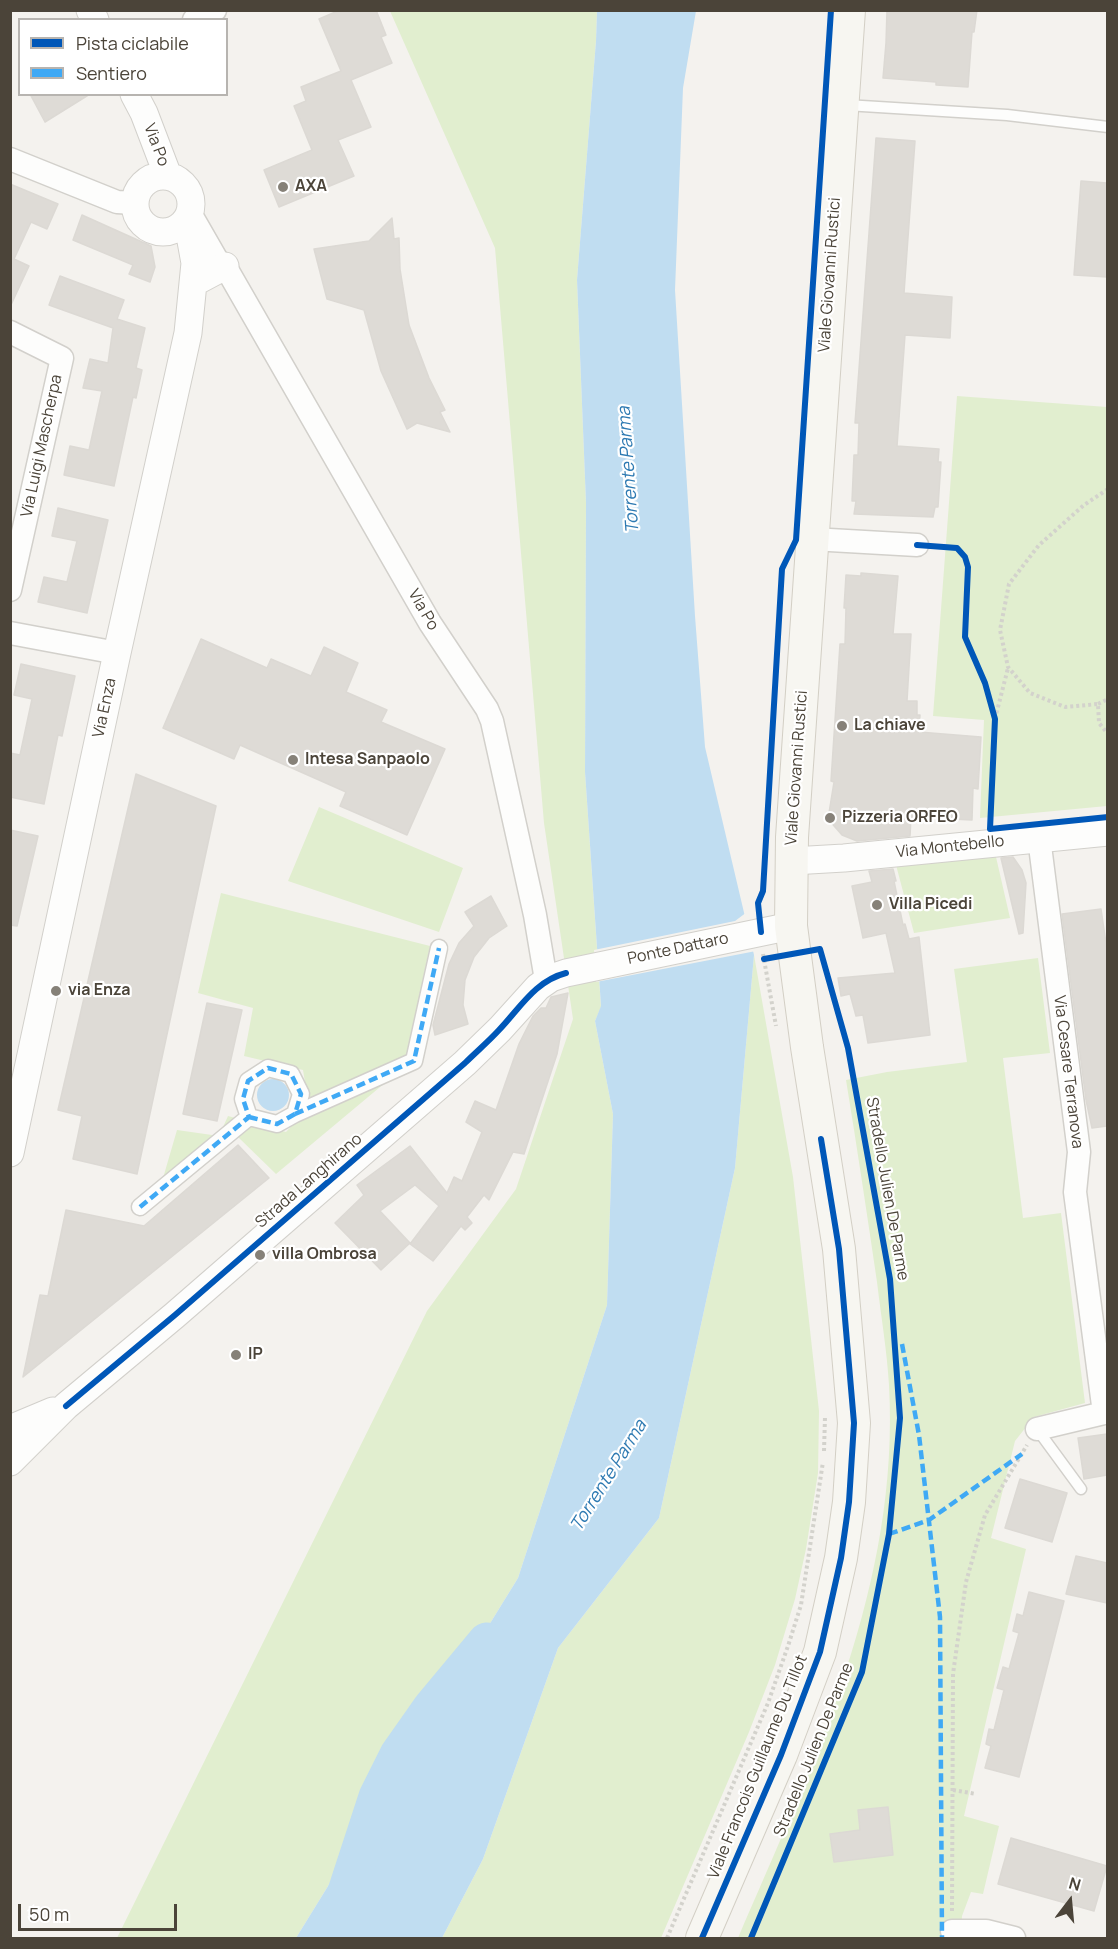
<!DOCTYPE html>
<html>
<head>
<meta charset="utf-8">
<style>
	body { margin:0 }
	#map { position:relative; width:1118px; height:1949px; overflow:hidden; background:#f4f2ee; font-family:Manrope,sans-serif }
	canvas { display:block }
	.frame { position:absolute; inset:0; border:12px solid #4b4439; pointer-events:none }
	.legend { position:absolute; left:18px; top:18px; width:210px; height:78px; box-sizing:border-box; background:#fff; border:2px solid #b7b4b0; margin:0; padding:8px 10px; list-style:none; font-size:18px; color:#4b4439 }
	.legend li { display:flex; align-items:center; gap:12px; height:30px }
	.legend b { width:30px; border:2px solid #b7b4b0 }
	.north { position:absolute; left:1040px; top:1871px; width:60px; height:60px; -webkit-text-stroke:4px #fff; paint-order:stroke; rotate:16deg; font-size:16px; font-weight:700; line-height:24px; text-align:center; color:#4b4439 }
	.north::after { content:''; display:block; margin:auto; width:21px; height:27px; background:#4b4439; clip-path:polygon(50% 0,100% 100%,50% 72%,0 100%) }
	.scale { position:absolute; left:18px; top:1904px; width:159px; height:27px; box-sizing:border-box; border:3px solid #4b4439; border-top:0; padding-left:8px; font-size:18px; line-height:21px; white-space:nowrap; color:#4b4439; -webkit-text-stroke:4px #fff; paint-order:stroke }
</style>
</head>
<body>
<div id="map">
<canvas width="1118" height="1949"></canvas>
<div class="frame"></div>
<ul class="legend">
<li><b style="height:8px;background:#0057b8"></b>Pista ciclabile</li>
<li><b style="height:8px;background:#3fa9f5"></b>Sentiero</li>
</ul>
<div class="north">N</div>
<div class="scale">50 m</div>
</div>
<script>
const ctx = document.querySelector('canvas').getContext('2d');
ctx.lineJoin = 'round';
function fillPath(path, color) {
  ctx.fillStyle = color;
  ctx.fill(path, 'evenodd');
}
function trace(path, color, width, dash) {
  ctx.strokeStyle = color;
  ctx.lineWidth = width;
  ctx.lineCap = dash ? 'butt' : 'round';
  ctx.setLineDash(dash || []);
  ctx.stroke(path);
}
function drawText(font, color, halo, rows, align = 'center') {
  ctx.font = font + ' Manrope,sans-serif';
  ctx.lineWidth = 4.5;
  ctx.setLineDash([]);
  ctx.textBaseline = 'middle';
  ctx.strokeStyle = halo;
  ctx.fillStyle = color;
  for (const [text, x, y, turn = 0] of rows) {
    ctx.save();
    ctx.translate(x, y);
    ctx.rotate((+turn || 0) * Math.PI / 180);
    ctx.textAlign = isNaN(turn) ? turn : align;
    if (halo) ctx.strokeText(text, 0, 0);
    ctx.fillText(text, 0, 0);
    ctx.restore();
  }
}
fillPath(new Path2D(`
	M 390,11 L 597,11 L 596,41 L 577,280 L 586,503 L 585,772 L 601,1007 L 595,1021 L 613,1114 L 607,1305 L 518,1578 L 296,1938 L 117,1938 L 427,1311 L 516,1189 L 573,1019 L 544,823 L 495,248 Z
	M 957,396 L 1107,407 L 1107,806 L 980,818 L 984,720 L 933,716 Z
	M 319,807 L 463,868 L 439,932 L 288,881 Z
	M 996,857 L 1010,918 L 914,933 L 896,865 Z
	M 221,893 L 430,946 L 404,1067 L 276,1174 L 238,1137 L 161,1185 L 177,1130 L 219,1136 L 228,1116 L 286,1132 L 309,1107 L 303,1070 L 244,1056 L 253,1008 L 198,993 Z
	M 754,955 L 793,1177 L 819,1411 L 818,1473 L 806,1549 L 795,1599 L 775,1665 L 749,1732 L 661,1938 L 442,1938 L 483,1859 L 558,1648 L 659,1518 L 735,1168 Z
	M 1038,958 L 1050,1053 L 1003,1058 L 1023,1218 L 1061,1213 L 1085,1403 L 1034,1417 L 1015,1441 L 991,1538 L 1026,1549 L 964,1816 L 999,1826 L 983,1894 L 971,1892 L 962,1916 L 961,1938 L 738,1938 C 814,1762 900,1583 889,1385 C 887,1351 881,1316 877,1282 C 867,1214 857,1147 846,1080 L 887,1072 L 967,1062 L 954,969 Z`), '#e1eecf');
fillPath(new Path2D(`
	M 597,11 L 696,11 L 683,88 L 675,290 L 695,616 L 705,747 L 754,955 L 735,1168 L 659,1518 L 558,1648 L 483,1859 L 442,1938 L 296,1938 L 518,1578 L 607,1305 L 613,1114 L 595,1021 L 601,1006 L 585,772 L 586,503 L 577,280 L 596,41 Z
	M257 1095a16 16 0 1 1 32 0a16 16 0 1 1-32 0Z`), '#c0ddf1');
fillPath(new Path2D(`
	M 747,912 L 756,951 L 596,982 L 594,950 L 735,921 Z`), '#f4f2ee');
trace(new Path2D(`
	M 324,1938 L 344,1901 L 378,1797 L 399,1755 L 432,1708 L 487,1642`), '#c0ddf1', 39);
const building = new Path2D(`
	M 340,10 L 376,10 L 386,35 L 381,37 L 392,63 L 351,80 L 371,127 L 338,140 L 354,176 L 279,207 L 264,170 L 312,150 L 294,106 L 306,101 L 301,87 L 341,71 L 319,19 Z
	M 887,10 L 977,10 L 974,32 L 972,32 L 968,87 L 936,85 L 936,82 L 883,78 L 886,43 Z
	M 30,94 L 90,94 L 45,122 Z
	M 876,138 L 915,141 L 904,293 L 952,297 L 950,338 L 905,335 L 897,446 L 939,449 L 938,462 L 941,462 L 938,507 L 935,507 L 933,517 L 854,514 L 856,501 L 852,501 L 854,455 L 858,455 L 859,423 L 855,423 Z
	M 1081,181 L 1107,183 L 1107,277 L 1074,275 Z
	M 10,184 L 58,204 L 47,229 L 31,222 L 14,259 L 29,266 L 10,307 Z
	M 82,215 L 151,246 L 155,267 L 150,282 L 129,274 L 133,265 L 73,240 Z
	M 392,218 L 394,239 L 399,238 L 400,269 L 409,325 L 429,378 L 445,410 L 440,412 L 450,432 L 417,423 L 407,429 L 381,371 L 364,310 L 327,299 L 314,249 L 369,241 Z
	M 60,276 L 124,300 L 117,319 L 145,328 L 136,368 L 142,370 L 136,398 L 133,397 L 114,486 L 64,475 L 70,446 L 89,450 L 102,391 L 83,388 L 90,359 L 108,363 L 113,328 L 49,305 Z
	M 58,508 L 108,520 L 87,613 L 38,602 L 44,577 L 67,582 L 77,541 L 52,536 Z
	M 861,573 L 898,576 L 893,634 L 911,634 L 907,701 L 917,701 L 917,715 L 920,715 L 919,732 L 981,737 L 978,789 L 973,788 L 972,820 L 911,817 L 910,836 L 857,841 L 842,835 L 828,819 L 834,782 L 831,781 L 840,644 L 845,644 L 846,608 L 844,608 L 846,575 L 861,576 Z
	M 201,639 L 267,668 L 271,659 L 311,676 L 324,647 L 358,663 L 346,692 L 387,710 L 381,722 L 445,749 L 407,835 L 340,806 L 346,792 L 240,745 L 234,759 L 163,728 Z
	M 21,664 L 75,676 L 62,736 L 58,735 L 44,804 L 10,797 L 10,753 L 20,755 L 32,699 L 14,695 Z
	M 136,774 L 216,806 L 137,1174 L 73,1159 L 82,1116 L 58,1110 Z
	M 10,830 L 38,836 L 17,926 L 10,925 Z
	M 1013,857 L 1022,870 L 1026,883 L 1023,933 L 1019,934 L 1001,858 Z
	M 893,869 L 896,881 L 894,881 L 903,925 L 905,924 L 909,939 L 919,937 L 930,1035 L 868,1043 L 863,1015 L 856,1016 L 850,994 L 841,996 L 838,978 L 895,973 L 886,933 L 863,938 L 852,886 L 872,882 L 869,871 Z
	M 491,896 L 507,926 L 489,938 L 474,957 L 465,980 L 463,1005 L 468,1024 L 435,1035 L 433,1025 L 449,964 L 459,943 L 474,926 L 465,912 Z
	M 1101,909 L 1107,950 L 1107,1126 L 1092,1128 L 1086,1100 L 1062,914 Z
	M 568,993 L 557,1054 L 524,1154 L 513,1152 L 489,1200 L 484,1195 L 467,1217 L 472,1223 L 465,1230 L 461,1226 L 433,1261 L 410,1244 L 439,1206 L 415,1185 L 380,1211 L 410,1243 L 381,1270 L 335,1223 L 364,1195 L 357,1185 L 410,1146 L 447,1193 L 454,1177 L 462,1181 L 482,1132 L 466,1122 L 475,1101 L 496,1110 L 519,1044 L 533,1016 L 541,1008 L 546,1008 L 551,997 Z
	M 207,1003 L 242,1010 L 217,1121 L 183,1114 Z
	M 238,1145 L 269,1178 L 23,1377 L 40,1295 L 48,1296 L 66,1210 L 144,1226 Z
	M 1107,1434 L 1107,1475 L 1084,1479 L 1078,1438 Z
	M 1020,1479 L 1067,1493 L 1052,1542 L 1005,1528 Z
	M 1076,1556 L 1107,1563 L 1107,1603 L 1066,1594 Z
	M 1029,1592 L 1064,1601 L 1019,1777 L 985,1768 L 991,1746 L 986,1744 L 989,1729 L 994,1730 L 1004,1690 L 997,1688 L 1003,1667 L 1009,1669 L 1019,1633 L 1013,1631 L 1017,1614 L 1023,1616 Z
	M 888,1807 L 893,1855 L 834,1862 L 830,1834 L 860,1830 L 858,1810 Z
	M 1011,1838 L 1107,1866 L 1094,1911 L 998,1884 Z`);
fillPath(building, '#dedbd6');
trace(building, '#dcd9d4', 1.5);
const service = new Path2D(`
	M 846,105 L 1007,115 L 1108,127
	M 1037,1429 L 1081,1489`);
const pedestrian = new Path2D(`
	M 295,1114 L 414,1061 L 439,948
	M 140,1207 L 249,1117 L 243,1099 L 248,1081 L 268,1068 L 291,1074 L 301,1094 L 295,1114 L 277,1124 L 249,1117`);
const minor = new Path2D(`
	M 194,20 L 215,10
	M 10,159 L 117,202 L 135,203
	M 190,213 L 217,260 L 225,266 L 430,623 L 487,709 L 492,721 L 535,915 L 546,980
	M 10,332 L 62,358 L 10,590
	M 812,539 L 917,545
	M 10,633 L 117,653
	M 1037,1429 L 1104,1413 L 1075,1192 L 1079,1152 L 1039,838
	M 952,1931 L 986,1931 L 1014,1938`);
const tertiary = new Path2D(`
	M 90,10 L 95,20
	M 134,94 L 144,113 L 168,176
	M135 204a28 28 0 1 1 56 0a28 28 0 1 1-56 0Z
	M 193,283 L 225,266
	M 792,861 L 844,858 L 1108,832
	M 10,1153 L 117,653 L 188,333 L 195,263 L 187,219
	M 10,1429 L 53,1411
	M 10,1462 L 66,1406 L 175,1315 L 465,1063 L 500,1029 L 538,987 L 551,978 L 566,973 L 791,926`);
const secondary = new Path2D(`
	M 702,1938 L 781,1755 L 820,1652 L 841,1558 L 849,1502 L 854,1423 L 839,1249 L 807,1047 L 791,926 L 792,837 L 849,10`);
trace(service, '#d2d0cb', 13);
trace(pedestrian, '#d2d0cb', 19);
trace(minor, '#d2d0cb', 25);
trace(tertiary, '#d2d0cb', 29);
trace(secondary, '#d3cfc5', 34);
trace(new Path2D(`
	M 1108,489 L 1084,505 L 1039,545 L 1009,584 L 1000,630 L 1008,667 L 1030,693 L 1065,707 L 1098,704 L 1099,723 L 1108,734
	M 1098,704 L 1108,699
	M 995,719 L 1008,668
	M 763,954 L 776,1026
	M 824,1451 L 825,1417
	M 953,1790 L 976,1794
	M 952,1911 L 953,1674 L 966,1582 L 985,1515 L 1027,1445
	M 667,1938 L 768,1703 L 788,1646 L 801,1605 L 823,1462`), '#d3d2cc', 4, [3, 3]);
trace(service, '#fdfdfc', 10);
trace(pedestrian, '#fdfdfc', 16);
trace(minor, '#fdfdfc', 22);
trace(tertiary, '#fdfdfc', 27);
trace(secondary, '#f7f6f1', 32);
trace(new Path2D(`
	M 295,1114 L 414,1061 L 439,948
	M 140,1207 L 249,1117 L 243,1099 L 248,1081 L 268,1068 L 291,1074 L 301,1094 L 295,1114 L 277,1124 L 249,1117
	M 902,1344 L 919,1435 L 940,1617 L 942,1938
	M 889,1534 L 929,1520 L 1022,1454`), '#3fa9f5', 4.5, [9, 4.5]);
trace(new Path2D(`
	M 917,545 L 957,548 L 965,557 L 968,567 L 965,637 L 985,683 L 995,719 L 990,829 L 1108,817
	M 761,932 L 758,903 L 763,891 L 782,569 L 796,540 L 831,10
	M 66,1406 L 175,1315 L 465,1063 C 476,1052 488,1042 499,1030 C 520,1008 535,981 566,973
	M 702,1938 L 781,1755 L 820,1652 L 841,1558 L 849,1502 L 854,1423 L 839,1249 L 821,1139
	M 751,1938 L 862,1672 L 889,1534 L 900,1418 L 890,1279 L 848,1048 L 820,949 L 764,959`), '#0057b8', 6);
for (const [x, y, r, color] of [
	[283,187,6,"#868178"],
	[842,726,6,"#868178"],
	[293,760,6,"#868178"],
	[830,818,6,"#868178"],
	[877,905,6,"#868178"],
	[56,991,6,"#868178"],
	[260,1255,6,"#868178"],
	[236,1355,6,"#868178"]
]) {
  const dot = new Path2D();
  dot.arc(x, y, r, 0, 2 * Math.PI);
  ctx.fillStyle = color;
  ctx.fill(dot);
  trace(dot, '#fff', 2);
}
drawText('16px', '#4b4439', '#fff', [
	["Via Po",156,145,69],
	["Viale Giovanni Rustici",830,275,-86],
	["Via Luigi Mascherpa",42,446,-78],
	["Via Po",423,610,60],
	["Via Enza",105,708,-78],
	["Viale Giovanni Rustici",797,768,-86],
	["Via Montebello",950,847,-6],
	["Ponte Dattaro",678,949,-12],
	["Via Cesare Terranova",1068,1072,83],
	["Strada Langhirano",309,1181,-41],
	["Stradello Julien De Parme",887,1189,80],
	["Stradello Julien De Parme",814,1750,-68],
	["Viale Francois Guillaume Du Tillot",758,1767,-68]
]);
drawText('bold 16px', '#4b4439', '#fff', [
	["AXA",295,187],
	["La chiave",854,726],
	["Intesa Sanpaolo",305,760],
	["Pizzeria ORFEO",842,818],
	["Villa Picedi",889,905],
	["via Enza",68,991],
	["villa Ombrosa",272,1255],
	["IP",248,1355]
], 'left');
drawText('italic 18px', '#2e7ab2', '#fff', [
	["Torrente Parma",629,470,-94],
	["Torrente Parma",609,1476,-58]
]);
</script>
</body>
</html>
